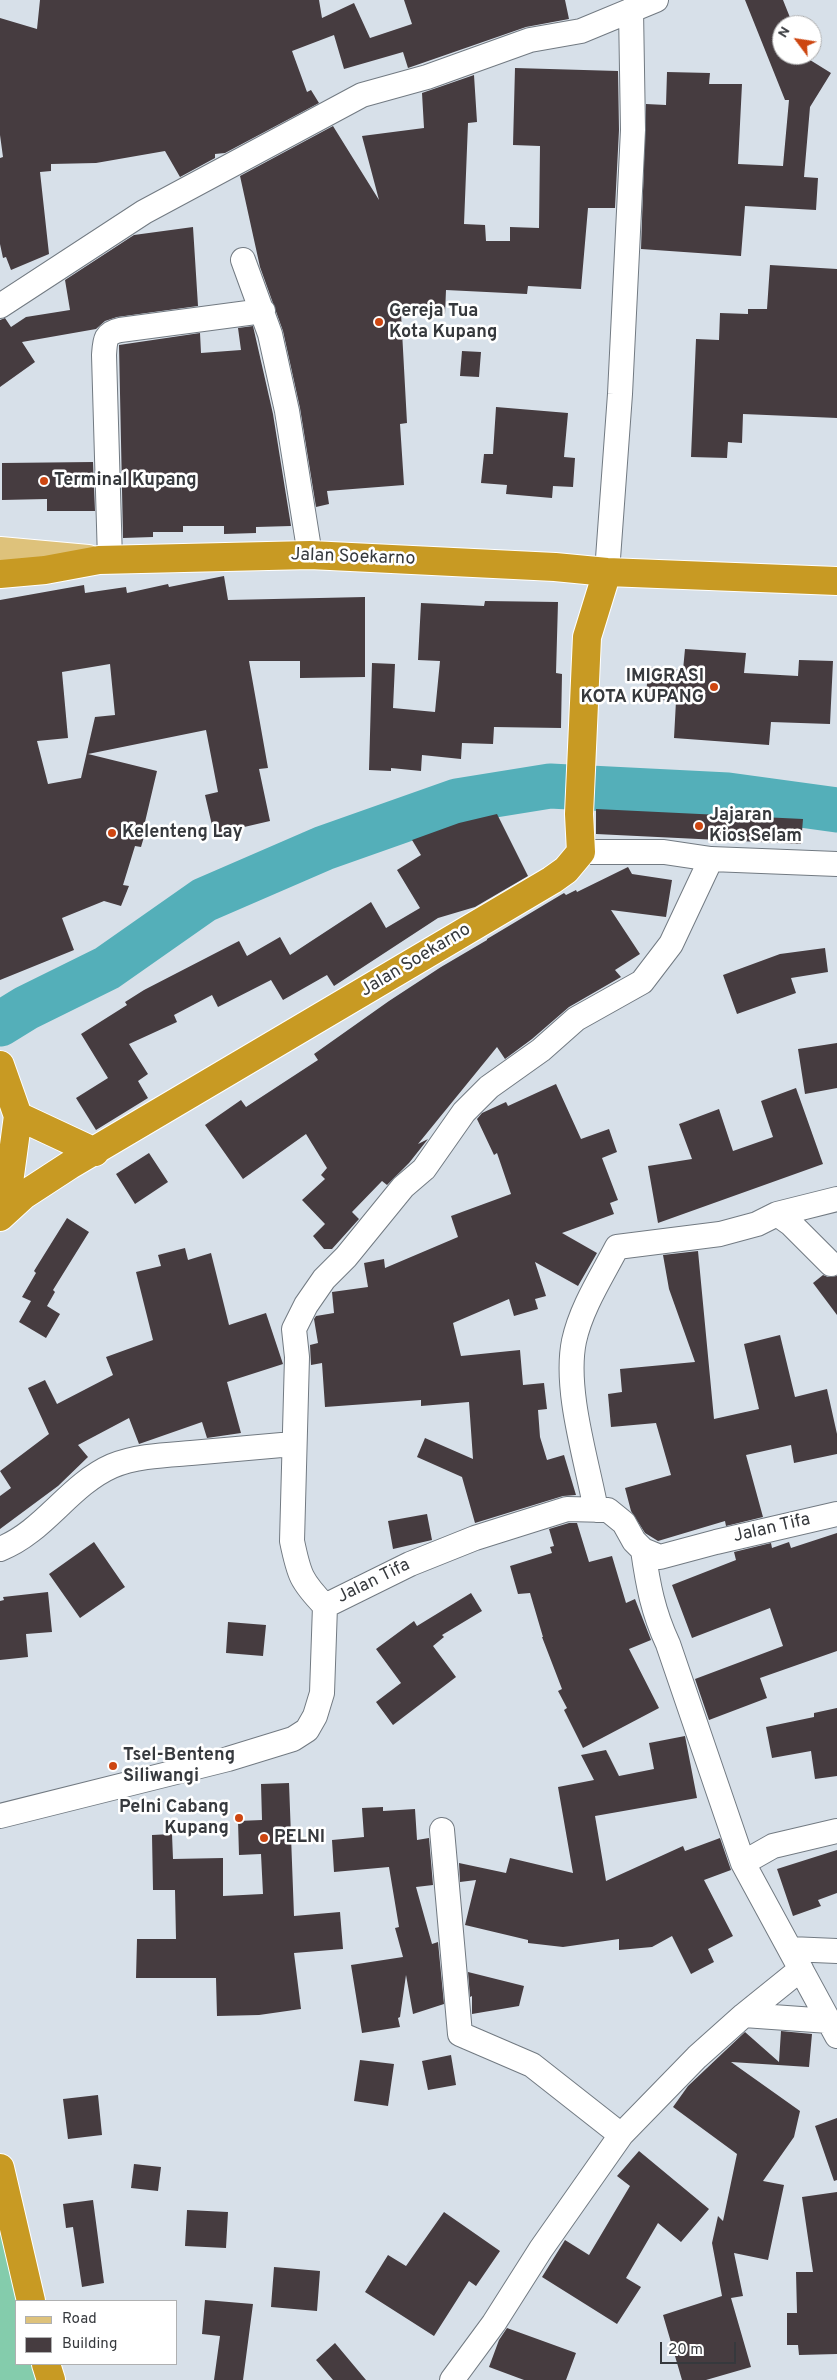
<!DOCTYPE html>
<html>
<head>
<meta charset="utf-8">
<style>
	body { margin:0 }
	#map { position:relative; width:837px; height:2380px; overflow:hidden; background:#d7e0e9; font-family:Overpass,sans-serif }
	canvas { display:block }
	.legend { position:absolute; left:15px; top:2300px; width:162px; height:65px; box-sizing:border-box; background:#fff; border:1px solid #afb0b1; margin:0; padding:6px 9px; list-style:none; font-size:15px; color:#36393d }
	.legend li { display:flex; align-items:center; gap:10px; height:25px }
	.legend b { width:25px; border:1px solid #afb0b1 }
	.north { position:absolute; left:772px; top:15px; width:50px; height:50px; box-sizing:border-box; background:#fff; border:1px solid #afb0b1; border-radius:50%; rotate:301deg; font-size:14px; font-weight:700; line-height:20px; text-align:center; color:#36393d }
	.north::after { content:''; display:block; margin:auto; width:18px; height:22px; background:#cd4611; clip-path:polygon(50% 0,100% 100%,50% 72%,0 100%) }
	.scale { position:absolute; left:660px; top:2342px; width:76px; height:22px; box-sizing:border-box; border:2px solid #36393d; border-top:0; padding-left:6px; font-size:15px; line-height:18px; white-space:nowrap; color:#36393d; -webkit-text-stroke:4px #fff; paint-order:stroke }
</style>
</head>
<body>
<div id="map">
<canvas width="837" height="2380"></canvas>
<ul class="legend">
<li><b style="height:6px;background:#dec27b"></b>Road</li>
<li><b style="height:14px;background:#463c40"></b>Building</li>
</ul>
<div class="north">N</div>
<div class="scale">20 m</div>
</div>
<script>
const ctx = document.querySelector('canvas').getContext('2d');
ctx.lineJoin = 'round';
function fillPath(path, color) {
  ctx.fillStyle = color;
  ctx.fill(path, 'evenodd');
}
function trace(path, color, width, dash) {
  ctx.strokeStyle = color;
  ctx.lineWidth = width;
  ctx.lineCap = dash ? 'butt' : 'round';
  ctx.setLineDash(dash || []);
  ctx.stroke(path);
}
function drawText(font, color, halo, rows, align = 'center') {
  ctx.font = font + ' Overpass,sans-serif';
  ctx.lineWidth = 5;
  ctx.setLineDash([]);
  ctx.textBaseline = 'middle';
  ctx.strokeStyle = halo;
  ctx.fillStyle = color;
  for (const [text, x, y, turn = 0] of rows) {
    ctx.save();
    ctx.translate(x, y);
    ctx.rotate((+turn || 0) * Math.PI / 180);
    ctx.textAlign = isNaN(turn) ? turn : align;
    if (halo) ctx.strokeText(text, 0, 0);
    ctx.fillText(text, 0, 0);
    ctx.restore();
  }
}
fillPath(new Path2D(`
	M 0,2208 L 21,2301 L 16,2301 L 16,2364 L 33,2364 L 36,2380 L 0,2380 Z`), '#84ccac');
trace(new Path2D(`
	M 0,1024 L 26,1008 L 107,968 L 204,900 L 324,848 L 457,801 L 550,786 L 728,795 L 837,810`), '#54afb9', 45);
fillPath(new Path2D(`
	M 40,0 L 319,0 L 322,18 L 354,3 L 370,38 L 412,24 L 404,0 L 565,0 L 569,19 L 526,27 L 408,68 L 403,52 L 344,69 L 334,35 L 292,51 L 307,92 L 311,90 L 319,103 L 225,153 L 215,154 L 215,158 L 180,177 L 165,151 L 96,163 L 51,164 L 51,171 L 40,172 L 49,254 L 11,270 L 6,257 L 3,258 L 0,244 L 0,158 L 3,157 L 0,135 L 0,18 L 37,29 Z
	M 745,0 L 783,0 L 793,25 L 782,25 L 782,55 L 802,55 L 831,73 L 810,107 L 804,177 L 818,178 L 816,210 L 745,206 L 741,256 L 641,249 L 646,104 L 666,105 L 667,72 L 710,73 L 709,84 L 742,84 L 738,164 L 783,166 L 789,100 L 785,100 Z
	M 515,68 L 618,71 L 619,130 L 615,208 L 588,208 L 581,289 L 528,286 L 527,294 L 446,290 L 445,314 L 401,313 L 407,423 L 400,424 L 404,485 L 327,491 L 329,504 L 316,507 L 300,408 L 283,331 L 260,267 L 240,176 L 333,126 L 379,200 L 362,136 L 424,128 L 422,93 L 474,75 L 477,122 L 468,123 L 464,224 L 485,225 L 486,241 L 510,241 L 510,227 L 539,228 L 540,146 L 513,145 Z
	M 193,227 L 198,306 L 117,317 L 105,321 L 96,329 L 22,342 L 35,362 L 0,387 L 0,320 L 5,318 L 11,327 L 26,317 L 70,310 L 65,280 L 134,235 Z
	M 770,265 L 837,269 L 837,418 L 743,414 L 742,443 L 728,442 L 727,458 L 691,457 L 696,339 L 719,340 L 720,313 L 748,314 L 748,309 L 767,309 Z
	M 253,326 L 273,414 L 291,526 L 256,527 L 256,533 L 224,534 L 224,526 L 183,526 L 183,532 L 153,532 L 153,537 L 123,538 L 119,345 L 200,333 L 201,353 L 241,350 L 238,328 Z
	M 462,351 L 481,352 L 479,377 L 460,376 Z
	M 496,407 L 568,413 L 564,457 L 575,458 L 573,487 L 553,486 L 552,498 L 506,494 L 507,485 L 481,483 L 484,454 L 493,454 Z
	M 93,462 L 95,511 L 47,511 L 47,499 L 2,500 L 2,463 Z
	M 224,576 L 228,600 L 365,597 L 365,677 L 300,678 L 300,661 L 249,661 L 268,768 L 259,769 L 270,821 L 214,834 L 205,795 L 218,792 L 206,730 L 88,754 L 157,771 L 145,822 L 148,823 L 141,847 L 135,846 L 123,885 L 129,886 L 121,906 L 104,901 L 62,918 L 74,950 L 0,980 L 0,600 L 84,585 L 85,593 L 126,587 L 127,593 L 168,584 L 169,587 ZM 110,664 L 115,715 L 95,717 L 81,778 L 48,784 L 37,741 L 68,738 L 62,672 Z
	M 485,601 L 558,602 L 556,673 L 562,674 L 561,728 L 494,727 L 493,744 L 462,743 L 461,759 L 422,755 L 421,771 L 391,768 L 391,771 L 369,770 L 372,663 L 395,664 L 393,708 L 435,712 L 440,661 L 418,660 L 421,603 L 484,606 Z
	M 685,649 L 746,653 L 744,673 L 798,676 L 799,660 L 833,661 L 830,724 L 771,722 L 769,745 L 674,738 L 676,701 L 646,699 L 648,667 L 683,670 Z
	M 596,809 L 803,819 L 801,844 L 596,834 Z
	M 497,814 L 528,876 L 475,907 L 438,918 L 334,986 L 327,975 L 283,1000 L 271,980 L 218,1007 L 212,995 L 174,1015 L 177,1022 L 129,1044 L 148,1074 L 138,1081 L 148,1098 L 96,1130 L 76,1098 L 108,1078 L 81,1034 L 127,1005 L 125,1002 L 144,990 L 239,941 L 247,956 L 280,937 L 290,955 L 371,902 L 386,928 L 420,908 L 397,870 L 421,855 L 412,840 L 459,823 Z
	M 628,867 L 632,874 L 672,880 L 666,917 L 611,910 L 640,954 L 615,970 L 621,977 L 569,1007 L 532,1039 L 505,1059 L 497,1047 L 418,1144 L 428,1139 L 409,1163 L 387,1185 L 382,1181 L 352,1212 L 359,1219 L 332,1249 L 324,1249 L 313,1236 L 325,1224 L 302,1200 L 325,1179 L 321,1175 L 327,1168 L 306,1134 L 243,1179 L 205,1125 L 241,1100 L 246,1107 L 318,1060 L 314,1054 L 389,1001 L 441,967 L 487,940 L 487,939 L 564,893 L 566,895 L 576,890 L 577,892 Z
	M 825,948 L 828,972 L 791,978 L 796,993 L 737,1014 L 723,975 L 780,954 Z
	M 837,1043 L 837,1088 L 805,1094 L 798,1049 Z
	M 556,1084 L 581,1139 L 609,1129 L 617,1152 L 602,1158 L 618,1200 L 610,1203 L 614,1214 L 562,1233 L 597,1253 L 578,1286 L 535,1262 L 546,1296 L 535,1299 L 538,1309 L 514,1316 L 509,1299 L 453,1323 L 461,1356 L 520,1350 L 523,1385 L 544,1383 L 547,1409 L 538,1410 L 540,1437 L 547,1460 L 564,1455 L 576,1495 L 563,1496 L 475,1523 L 462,1477 L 417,1457 L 425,1438 L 473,1459 L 469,1402 L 421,1406 L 421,1400 L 325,1407 L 322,1363 L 311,1365 L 310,1345 L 318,1343 L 314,1319 L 316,1316 L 334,1313 L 332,1292 L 368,1287 L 364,1263 L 384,1259 L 385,1268 L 458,1237 L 451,1216 L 511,1194 L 497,1153 L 494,1155 L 477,1119 L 482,1113 L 506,1102 L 508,1106 Z
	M 796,1088 L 823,1164 L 658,1223 L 648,1166 L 692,1159 L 679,1124 L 719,1109 L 733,1151 L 773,1137 L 761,1101 Z
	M 149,1153 L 168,1182 L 135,1204 L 116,1174 Z
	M 67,1218 L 89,1232 L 53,1290 L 55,1292 L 47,1306 L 60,1314 L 46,1338 L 19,1322 L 31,1301 L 22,1297 L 36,1273 L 34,1271 Z
	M 185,1248 L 188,1260 L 211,1253 L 229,1325 L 266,1313 L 283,1364 L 227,1382 L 241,1433 L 207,1438 L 202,1422 L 139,1444 L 129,1418 L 78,1445 L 88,1457 L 58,1486 L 0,1529 L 0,1496 L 11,1488 L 0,1471 L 49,1434 L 28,1388 L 45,1380 L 57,1404 L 113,1375 L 106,1357 L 153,1340 L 136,1272 L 161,1266 L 158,1255 Z
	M 698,1251 L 714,1419 L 759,1409 L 744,1344 L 780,1335 L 795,1397 L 827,1389 L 837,1434 L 837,1454 L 794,1463 L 791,1445 L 746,1455 L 763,1517 L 726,1526 L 725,1521 L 658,1541 L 645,1533 L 631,1511 L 625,1488 L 671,1475 L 656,1423 L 611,1427 L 608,1394 L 622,1392 L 620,1369 L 695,1362 L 669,1289 L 663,1255 Z
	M 823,1275 L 828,1277 L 837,1276 L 837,1315 L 813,1283 Z
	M 427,1514 L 432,1540 L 393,1549 L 388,1521 Z
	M 569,1523 L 577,1523 L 589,1562 L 612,1556 L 626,1603 L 635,1599 L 651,1640 L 629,1649 L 659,1708 L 583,1748 L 564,1710 L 567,1708 L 558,1691 L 562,1689 L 542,1637 L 543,1637 L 530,1593 L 518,1594 L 510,1566 L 552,1553 L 550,1547 L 554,1546 L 549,1529 Z
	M 837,1533 L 837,1651 L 760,1678 L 767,1698 L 709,1720 L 695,1679 L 783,1646 L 770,1608 L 692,1638 L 672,1585 L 736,1560 L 734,1552 L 771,1543 L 772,1548 L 789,1542 L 791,1548 Z
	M 94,1542 L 125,1587 L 80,1618 L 49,1574 Z
	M 48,1592 L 52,1632 L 26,1634 L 28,1657 L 0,1660 L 0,1601 L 4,1600 L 3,1597 Z
	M 471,1593 L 482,1611 L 442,1635 L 444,1637 L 433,1646 L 456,1677 L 393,1725 L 376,1702 L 401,1683 L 376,1649 L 414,1621 L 417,1626 Z
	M 228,1622 L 266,1625 L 263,1656 L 226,1653 Z
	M 837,1708 L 837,1776 L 815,1779 L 811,1751 L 772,1758 L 766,1727 L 814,1717 L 814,1713 Z
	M 685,1736 L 697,1798 L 595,1816 L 606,1881 L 683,1846 L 685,1851 L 720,1838 L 731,1870 L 704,1880 L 733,1936 L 708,1949 L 714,1962 L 691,1974 L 672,1936 L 652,1947 L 619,1950 L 619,1939 L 563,1947 L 528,1943 L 528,1940 L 465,1925 L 476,1880 L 460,1882 L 459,1863 L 506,1873 L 510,1858 L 573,1873 L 558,1787 L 594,1780 L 581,1755 L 606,1750 L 619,1776 L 654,1769 L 649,1743 Z
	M 289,1783 L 294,1916 L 340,1912 L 343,1949 L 294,1953 L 301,2009 L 259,2015 L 217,2016 L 216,1978 L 136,1978 L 137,1939 L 176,1939 L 175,1890 L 153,1890 L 152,1835 L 172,1834 L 173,1859 L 223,1858 L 223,1896 L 263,1894 L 261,1854 L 239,1855 L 238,1821 L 262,1820 L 261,1784 Z
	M 383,1807 L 383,1811 L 415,1809 L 417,1840 L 429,1838 L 433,1885 L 416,1887 L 432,1944 L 438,1942 L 444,2004 L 413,2014 L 406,1975 L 400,2017 L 398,2018 L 400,2027 L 362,2033 L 351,1965 L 403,1957 L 395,1928 L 399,1927 L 389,1867 L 334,1872 L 332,1840 L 364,1837 L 362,1808 Z
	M 837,1850 L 837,1893 L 818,1900 L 821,1906 L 793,1916 L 777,1869 Z
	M 468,1972 L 524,1986 L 519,2006 L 472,2014 L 472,1996 L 470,1997 Z
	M 781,2031 L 812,2034 L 809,2067 L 731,2062 L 800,2111 L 794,2137 L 763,2181 L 784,2185 L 768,2260 L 734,2253 L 743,2296 L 731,2298 L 751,2367 L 706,2380 L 682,2380 L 663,2315 L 722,2296 L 712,2243 L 718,2216 L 723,2221 L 737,2154 L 673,2107 L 688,2086 L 745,2032 L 779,2062 Z
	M 451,2055 L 456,2085 L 428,2090 L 422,2061 Z
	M 360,2060 L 394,2064 L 388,2106 L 354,2101 Z
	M 98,2095 L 102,2135 L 68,2139 L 63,2099 Z
	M 837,2118 L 837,2180 L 834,2181 L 815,2126 Z
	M 639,2151 L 709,2209 L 681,2242 L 658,2223 L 626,2278 L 641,2287 L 617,2324 L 542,2277 L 565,2240 L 589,2255 L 630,2186 L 617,2176 Z
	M 134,2164 L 161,2167 L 158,2191 L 131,2188 Z
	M 837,2192 L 837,2354 L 799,2355 L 798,2345 L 787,2345 L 787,2313 L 797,2313 L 796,2272 L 813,2272 L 802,2197 Z
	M 93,2200 L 104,2283 L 82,2287 L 73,2227 L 66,2228 L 63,2204 Z
	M 187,2210 L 228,2212 L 226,2248 L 185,2246 Z
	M 444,2212 L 500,2251 L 476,2286 L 469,2281 L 434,2336 L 365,2292 L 388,2255 L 406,2266 Z
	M 274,2267 L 320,2271 L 317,2311 L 271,2307 Z
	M 205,2300 L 253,2304 L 243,2380 L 214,2380 L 220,2336 L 202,2334 Z
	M 507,2328 L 576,2353 L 566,2380 L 524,2380 L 489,2367 L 499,2340 Z
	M 335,2343 L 366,2380 L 333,2380 L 316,2360 Z`), '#463c40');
const minor = new Path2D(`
	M 243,260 L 270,334 L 287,411 L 310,555
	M 0,306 L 144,212 L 362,95 L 427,77 L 530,40 L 581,31 L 656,0
	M 110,560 L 104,355 C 105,340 105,333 120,330 L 263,311
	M 607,572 L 620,394 L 633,130 L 631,10
	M 581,852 L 664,852 L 711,859 L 837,864
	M 777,1214 L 791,1224 L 831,1264
	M 596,1510 C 587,1461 564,1390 574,1341 C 581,1308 602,1276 617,1247 L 720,1234 L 757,1224 L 777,1214 L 837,1199
	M 0,1549 C 44,1532 69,1485 112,1466 C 136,1456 165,1455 191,1453 C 225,1450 259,1447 293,1444
	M 643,1550 C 648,1585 653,1612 668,1644 L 743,1863 L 837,2036
	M 325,1606 C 301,1581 299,1575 292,1541 L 297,1357 L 294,1329 L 306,1305 L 324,1279 L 346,1257 L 403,1187 L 424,1169 L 464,1112 L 489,1087 L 541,1050 L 576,1019 L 642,982 L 671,944 L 711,859
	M 0,1816 L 228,1759 L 293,1739 L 307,1730 L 315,1716 L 322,1693 L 325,1606 L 410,1564 L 475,1538 L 567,1509 L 608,1510 L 624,1523 L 634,1541 L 643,1550 L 660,1557 L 716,1542 L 837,1514
	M 442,1830 L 460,2034 L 532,2065 L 621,2135
	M 743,1863 L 773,1846 L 837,1831
	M 790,1949 L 837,1951
	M 744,2015 L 829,2021
	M 452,2380 L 494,2323 L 541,2249 L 621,2135 L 697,2057 L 744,2015 L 801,1969`);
const major = new Path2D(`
	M 0,551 L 88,559`);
const highway = new Path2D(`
	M 0,574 L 45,570 L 99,560 L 310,555 L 555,567 L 607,572 L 837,581
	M 0,1065 L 18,1116 L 5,1212
	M 18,1116 L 95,1152
	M 0,1217 L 24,1195 L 70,1165 L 552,880 L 566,870 L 581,852 L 579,814 L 587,637 L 607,572
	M 0,2168 L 31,2301
	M 46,2364 L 51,2380`);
trace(minor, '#727a82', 26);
trace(major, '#fff', 30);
trace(highway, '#fff', 30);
trace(minor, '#fff', 24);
trace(major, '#dec27b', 28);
trace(highway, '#c89a23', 28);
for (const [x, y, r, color] of [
	[379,322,5,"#cd4611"],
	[44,481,5,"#cd4611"],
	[714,687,5,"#cd4611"],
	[699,826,5,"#cd4611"],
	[112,833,5,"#cd4611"],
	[113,1766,5,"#cd4611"],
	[239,1818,5,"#cd4611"],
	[264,1838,5,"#cd4611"]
]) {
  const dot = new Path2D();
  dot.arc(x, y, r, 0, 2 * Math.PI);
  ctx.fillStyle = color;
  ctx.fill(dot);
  trace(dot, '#fff', 2);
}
drawText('bold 18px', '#36393d', '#fff', [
	["Gereja Tua",389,312],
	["Kota Kupang",389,333],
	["Terminal Kupang",54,481],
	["IMIGRASI",704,677,"right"],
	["KOTA KUPANG",704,698,"right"],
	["Jajaran",709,816],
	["Kios Selam",709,837],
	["Kelenteng Lay",122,833],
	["Tsel-Benteng",123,1756],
	["Siliwangi",123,1777],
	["Pelni Cabang",229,1808,"right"],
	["Kupang",229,1829,"right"],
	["PELNI",274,1838]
], 'left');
drawText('18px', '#36393d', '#fff', [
	["Jalan Soekarno",353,558,2],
	["Jalan Soekarno",416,961,-31],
	["Jalan Tifa",772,1529,-13],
	["Jalan Tifa",374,1582,-26]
]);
</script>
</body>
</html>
